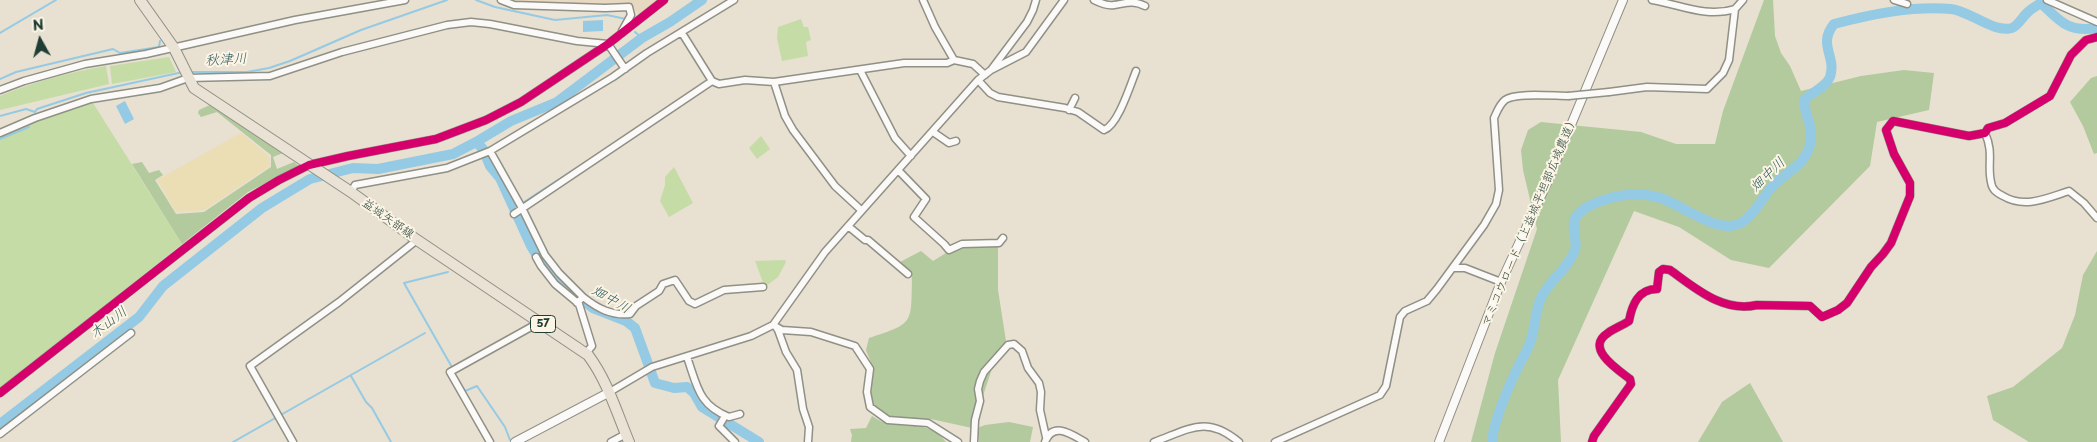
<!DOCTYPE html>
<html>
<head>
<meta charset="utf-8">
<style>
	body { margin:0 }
	#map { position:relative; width:2097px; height:442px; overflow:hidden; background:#e8e0d0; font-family:"Playpen Sans",sans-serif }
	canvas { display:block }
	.north { position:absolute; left:15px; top:15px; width:50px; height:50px; -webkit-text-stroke:4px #fcf5e5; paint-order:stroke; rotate:353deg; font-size:14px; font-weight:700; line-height:20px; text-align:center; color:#1f3d34 }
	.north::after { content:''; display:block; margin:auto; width:18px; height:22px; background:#1f3d34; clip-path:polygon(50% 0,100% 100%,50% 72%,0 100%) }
</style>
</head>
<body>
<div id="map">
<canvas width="2097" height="442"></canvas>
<div class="north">N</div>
</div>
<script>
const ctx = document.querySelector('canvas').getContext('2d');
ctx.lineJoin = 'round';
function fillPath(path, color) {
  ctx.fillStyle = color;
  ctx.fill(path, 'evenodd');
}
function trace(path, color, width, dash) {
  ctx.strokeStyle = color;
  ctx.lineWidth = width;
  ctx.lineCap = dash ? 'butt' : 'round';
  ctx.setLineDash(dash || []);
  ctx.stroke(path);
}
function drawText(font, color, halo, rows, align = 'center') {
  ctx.font = font + ' "Playpen Sans","Klee One",sans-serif';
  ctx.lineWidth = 4;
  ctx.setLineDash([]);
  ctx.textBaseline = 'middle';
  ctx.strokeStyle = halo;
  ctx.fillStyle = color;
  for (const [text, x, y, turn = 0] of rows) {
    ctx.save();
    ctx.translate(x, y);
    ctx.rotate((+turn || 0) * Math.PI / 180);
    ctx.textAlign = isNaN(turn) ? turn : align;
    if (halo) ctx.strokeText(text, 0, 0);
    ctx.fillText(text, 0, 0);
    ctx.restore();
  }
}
fillPath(new Path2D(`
	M 506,0 L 661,0 L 640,16 L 632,7 L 605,7 L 588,4 L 517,4 Z`), '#e7d8c1');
fillPath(new Path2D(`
	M 801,19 L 804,27 L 808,27 L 811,40 L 806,42 L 808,56 L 782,61 L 777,38 L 778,27 Z
	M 169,57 L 176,72 L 112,84 L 110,66 Z
	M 106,66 L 109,84 L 0,110 L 0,96 C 33,82 70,72 106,66 Z
	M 93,103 L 182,244 L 0,389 L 0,135 L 85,104 Z
	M 761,136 L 770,149 L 757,159 L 749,148 Z
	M 674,167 L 693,203 L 669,217 L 660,201 L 665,185 L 665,177 Z
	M 785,260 L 786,262 L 778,277 L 766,286 L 764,285 L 755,261 Z`), '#c5dca7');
fillPath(new Path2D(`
	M 1764,0 L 1773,0 L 1775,36 L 1781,53 L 1790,66 L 1801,91 L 1861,76 L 1904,70 L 1934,73 L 1929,110 L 1877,122 L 1870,166 L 1769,268 L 1731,260 L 1679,227 L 1634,211 L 1558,380 L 1561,442 L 1471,442 L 1495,353 L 1537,229 L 1523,170 L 1521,150 L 1528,130 L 1541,122 L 1641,132 L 1676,144 L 1715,144 L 1723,111 Z
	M 2097,76 L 2097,153 L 2094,154 L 2083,126 L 2070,102 L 2091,78 Z
	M 210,105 L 283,153 L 273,157 L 277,169 L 294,162 L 299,166 L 248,192 L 182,244 L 132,164 L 142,162 L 149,173 L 159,170 L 163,175 L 155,180 L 176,214 L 204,212 L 271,167 L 271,155 L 217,112 L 201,117 L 198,113 L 199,110 Z
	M 966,245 L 998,246 L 998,290 L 1006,341 L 995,354 L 990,375 L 972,428 L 931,419 L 888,417 L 873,404 L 871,390 L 873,368 L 866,350 L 869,338 C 915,323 911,324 912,276 L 900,262 L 921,251 L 933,261 L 946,253 Z
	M 2097,251 L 2097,442 L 2029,442 L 1993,420 L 1987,396 L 2013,387 L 2062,348 L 2075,315 L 2083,275 Z
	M 1750,383 L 1783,442 L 1698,442 L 1722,402 Z
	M 872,416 C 898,435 924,414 946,442 L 851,442 L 852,435 L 850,429 L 866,428 Z
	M 1009,422 L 1033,427 L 1030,442 L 979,442 L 977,428 L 985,425 Z`), '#b2ca9d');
fillPath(new Path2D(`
	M 241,133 L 270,157 L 270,166 L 204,210 L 176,212 L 157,180 Z`), '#ebddb4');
fillPath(new Path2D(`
	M 603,20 L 603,31 L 583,32 L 583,21 Z
	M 125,101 L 134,119 L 125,124 L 116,106 Z`), '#95cae4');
trace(new Path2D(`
	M 476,0 L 495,7 L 555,20 L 607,15 L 626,19
	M 635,32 L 642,38
	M 0,33 L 56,0
	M 190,72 L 247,72 L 269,68 L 290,61 L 361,30 L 447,0
	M 0,79 L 16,72 L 113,49 L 120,53 L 159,47 L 160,41
	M 0,116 L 26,109 L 35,112 L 37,109 L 86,93 L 183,72
	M 0,139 L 29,127
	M 524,202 L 603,151
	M 448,272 L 404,283 L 453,369
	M 351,376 L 366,402 L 372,408 L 391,442
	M 456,376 L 465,391 L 477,386 L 505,427 L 510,440
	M 233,442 L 425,333`), '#95cae4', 2);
trace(new Path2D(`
	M 476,142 L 483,149 L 490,166 L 500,178 L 531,246 L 545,269 L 593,308 L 626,321 L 635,328 L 655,383 L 674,388 L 687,387 L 694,393 L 702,407 L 759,442
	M 0,424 L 139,317 L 163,286 L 262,208 L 295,188 L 310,179 L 353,168 L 378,169 L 453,154 L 476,142 L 511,121 L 557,102 L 642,38 L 670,22 L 702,0
	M 1492,442 C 1493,423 1509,385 1518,367 C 1523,357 1530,347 1532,336 C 1536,323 1535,308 1542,296 C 1551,279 1568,269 1575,250 C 1578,240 1570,226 1576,217 C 1581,209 1592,204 1601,201 C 1618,195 1639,192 1657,197 C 1681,202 1719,239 1744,221 C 1755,213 1762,199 1770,189 C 1785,171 1810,165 1811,137 C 1812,124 1804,113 1804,100 C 1812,92 1826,87 1830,77 C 1837,56 1817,45 1834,24 C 1872,14 1911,6 1951,9 C 1970,11 1993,33 2012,28 C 2019,25 2023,16 2028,12 C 2032,8 2036,6 2041,3 C 2060,21 2068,33 2097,28`), '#95cae4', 10);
const minor = new Path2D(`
	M 501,0 L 514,5 L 605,8 L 629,7 L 631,15 L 622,31
	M 923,0 L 935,27 L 954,60
	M 1094,0 C 1100,3 1108,6 1114,5 C 1127,3 1133,0 1145,6
	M 1652,0 C 1681,5 1706,18 1735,9
	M 1894,0 L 1907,4
	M 2047,0 L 2097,22
	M 682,33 L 712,81
	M 860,70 L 895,138 L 911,156
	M 991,70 L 1026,52 L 1064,0
	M 978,80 L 990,93 L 998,97 L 1065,108 L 1078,112 L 1104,130 C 1118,125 1130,86 1136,71
	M 774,82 L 904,63 L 947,63 L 954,60 L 973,64 L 985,75
	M 0,90 L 24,81 L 85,64 L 146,54 L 295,20 L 405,0
	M 1609,92 L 1647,87 L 1707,89 L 1723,73 L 1729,60 L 1735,9 L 1743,0
	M 1069,110 L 1075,98
	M 933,132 L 949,143 L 956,141
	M 0,133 L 35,118 L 91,99 L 160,88 L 188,78 L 270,76 L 342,52 L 447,25 L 471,22 L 490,24 L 577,41 L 608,44 L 625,69
	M 1985,133 C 1994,153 1987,164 1991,182 C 1992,190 1997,193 2003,196 C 2025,209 2047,198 2069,191 L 2084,203 L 2097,218
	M 490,151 L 522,208 L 545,255 L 559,273 L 583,297
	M 898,170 L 926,199 L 914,217 L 944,244 L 949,250 L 962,244 L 999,243 L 1003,238
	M 351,192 L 355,185 L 447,168 L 490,151 L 613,77 L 647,53 L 734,0
	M 514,214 L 712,81 L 719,84 L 745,80 L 774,82 L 785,116 L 793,130 L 835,186 L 861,210
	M 848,226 L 865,240 L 868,240 L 908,274
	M 536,257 L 541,266 L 555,284 L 579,304 L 592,346 L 586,353
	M 1453,268 L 1465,268 L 1501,282
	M 577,303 L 583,297 C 597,308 611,316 630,314 L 636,306 L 659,291 L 663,284 L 675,280 L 689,301 L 695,304 L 724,290 L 763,287
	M 773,325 L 782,330 L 811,332 L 855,346 L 870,369 L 867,392 L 870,407 L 888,420 L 928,423 L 958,442
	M 776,327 L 778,330 L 786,352 L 797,370 L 803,409 L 809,427 L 808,442
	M 687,357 C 697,385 698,405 729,417 L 740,414
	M 0,393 L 249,198 L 279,180 L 309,165 L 348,156 L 436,139 L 486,120 L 521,102 L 608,44 L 664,0
	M 608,393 L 652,367 L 751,336 L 773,325 L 825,252 L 978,80 L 991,70 L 1027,22 L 1033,10 L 1036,0
	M 725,416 L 719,426 L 735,442
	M 0,434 L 131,333
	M 293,442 L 250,366 L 339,302 L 417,240
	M 490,442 L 450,372 L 540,322
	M 611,442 L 626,434
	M 974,442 L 975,420 L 980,401 L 978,389 L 980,381 L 984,372 L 1008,345 L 1014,344 L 1022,351 L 1028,368 L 1039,383 L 1041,392 L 1040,410 L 1046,437
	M 1045,442 C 1053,421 1071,434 1085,442
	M 1154,442 C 1190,429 1206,415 1239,442
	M 1275,442 L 1380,395 L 1386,386 L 1400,317 L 1405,311 L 1427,301 L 1437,289 L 1484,225 L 1496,204 L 1499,190 L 1494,118 C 1497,112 1499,105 1505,100 C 1515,92 1554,96 1568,96
	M 1592,442 L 1594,436 L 1631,384 L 1630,379 C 1618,370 1584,348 1608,333 C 1614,328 1622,326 1629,321 C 1632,305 1638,289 1657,289 L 1659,272 L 1663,269 L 1670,270 C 1695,288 1723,313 1757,305 L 1810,306 L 1822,317 L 1838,310 L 1847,303 L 1871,267 L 1883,254 L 1891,243 L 1910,196 L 1910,183 L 1894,154 L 1886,130 L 1893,121 L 1969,136 L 1985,133 L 1988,128 L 2005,123 L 2050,96 L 2071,55 L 2086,40 L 2097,37`);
const tertiary = new Path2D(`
	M 515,442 L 608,393
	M 1439,442 L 1501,282 L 1546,185 L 1623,0`);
const primary = new Path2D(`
	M 140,0 L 174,48 L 194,88 L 351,192 L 417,240 L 588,355 C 607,380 617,413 629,442`);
trace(minor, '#8f9086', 9);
trace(tertiary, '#8f9086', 10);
trace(primary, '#8f9086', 12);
trace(minor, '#fcfaf8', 6);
trace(tertiary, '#fcfaf8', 8);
trace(primary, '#e9e2d5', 10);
const minorBridge = new Path2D(`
	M 1568,96 L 1609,92`);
trace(minorBridge, '#8f9086', 9, []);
trace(minorBridge, '#fcfaf8', 6);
trace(new Path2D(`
	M 0,393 L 249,198 L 279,180 L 309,165 L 348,156 L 436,139 L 486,120 L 521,102 L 608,44 L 664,0
	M 1592,442 L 1594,436 L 1631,384 L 1630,379 C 1618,370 1584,348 1608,333 C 1614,328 1622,326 1629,321 C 1632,305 1638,289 1657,289 L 1659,272 L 1663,269 L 1670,270 C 1695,288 1723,313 1757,305 L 1810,306 L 1822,317 L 1838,310 L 1847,303 L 1871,267 L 1883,254 L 1891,243 L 1910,196 L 1910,183 L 1894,154 L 1886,130 L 1893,121 L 1969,136 L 1985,133 L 1988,128 L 2005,123 L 2050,96 L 2071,55 L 2086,40 L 2097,37`), '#d6006c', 8);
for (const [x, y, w] of [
	[543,324,25]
]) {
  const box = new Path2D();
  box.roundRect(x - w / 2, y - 8.5, w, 17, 4);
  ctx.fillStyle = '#fcf5e5';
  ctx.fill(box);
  trace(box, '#1f3d34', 1);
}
drawText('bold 11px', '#1f3d34', null, [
	["57",543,324]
]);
drawText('12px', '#1f3d34', '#fcf5e5', [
	["益城矢部線",388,219,35],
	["マミコウロード（上益城平坦部広域農道）",1530,221,-67]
]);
drawText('italic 14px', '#345e62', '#fcf5e5', [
	["秋津川",226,60,-3],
	["畑中川",1768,175,-44],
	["畑中川",611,300,30],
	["木山川",109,323,-38]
]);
</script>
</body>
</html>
